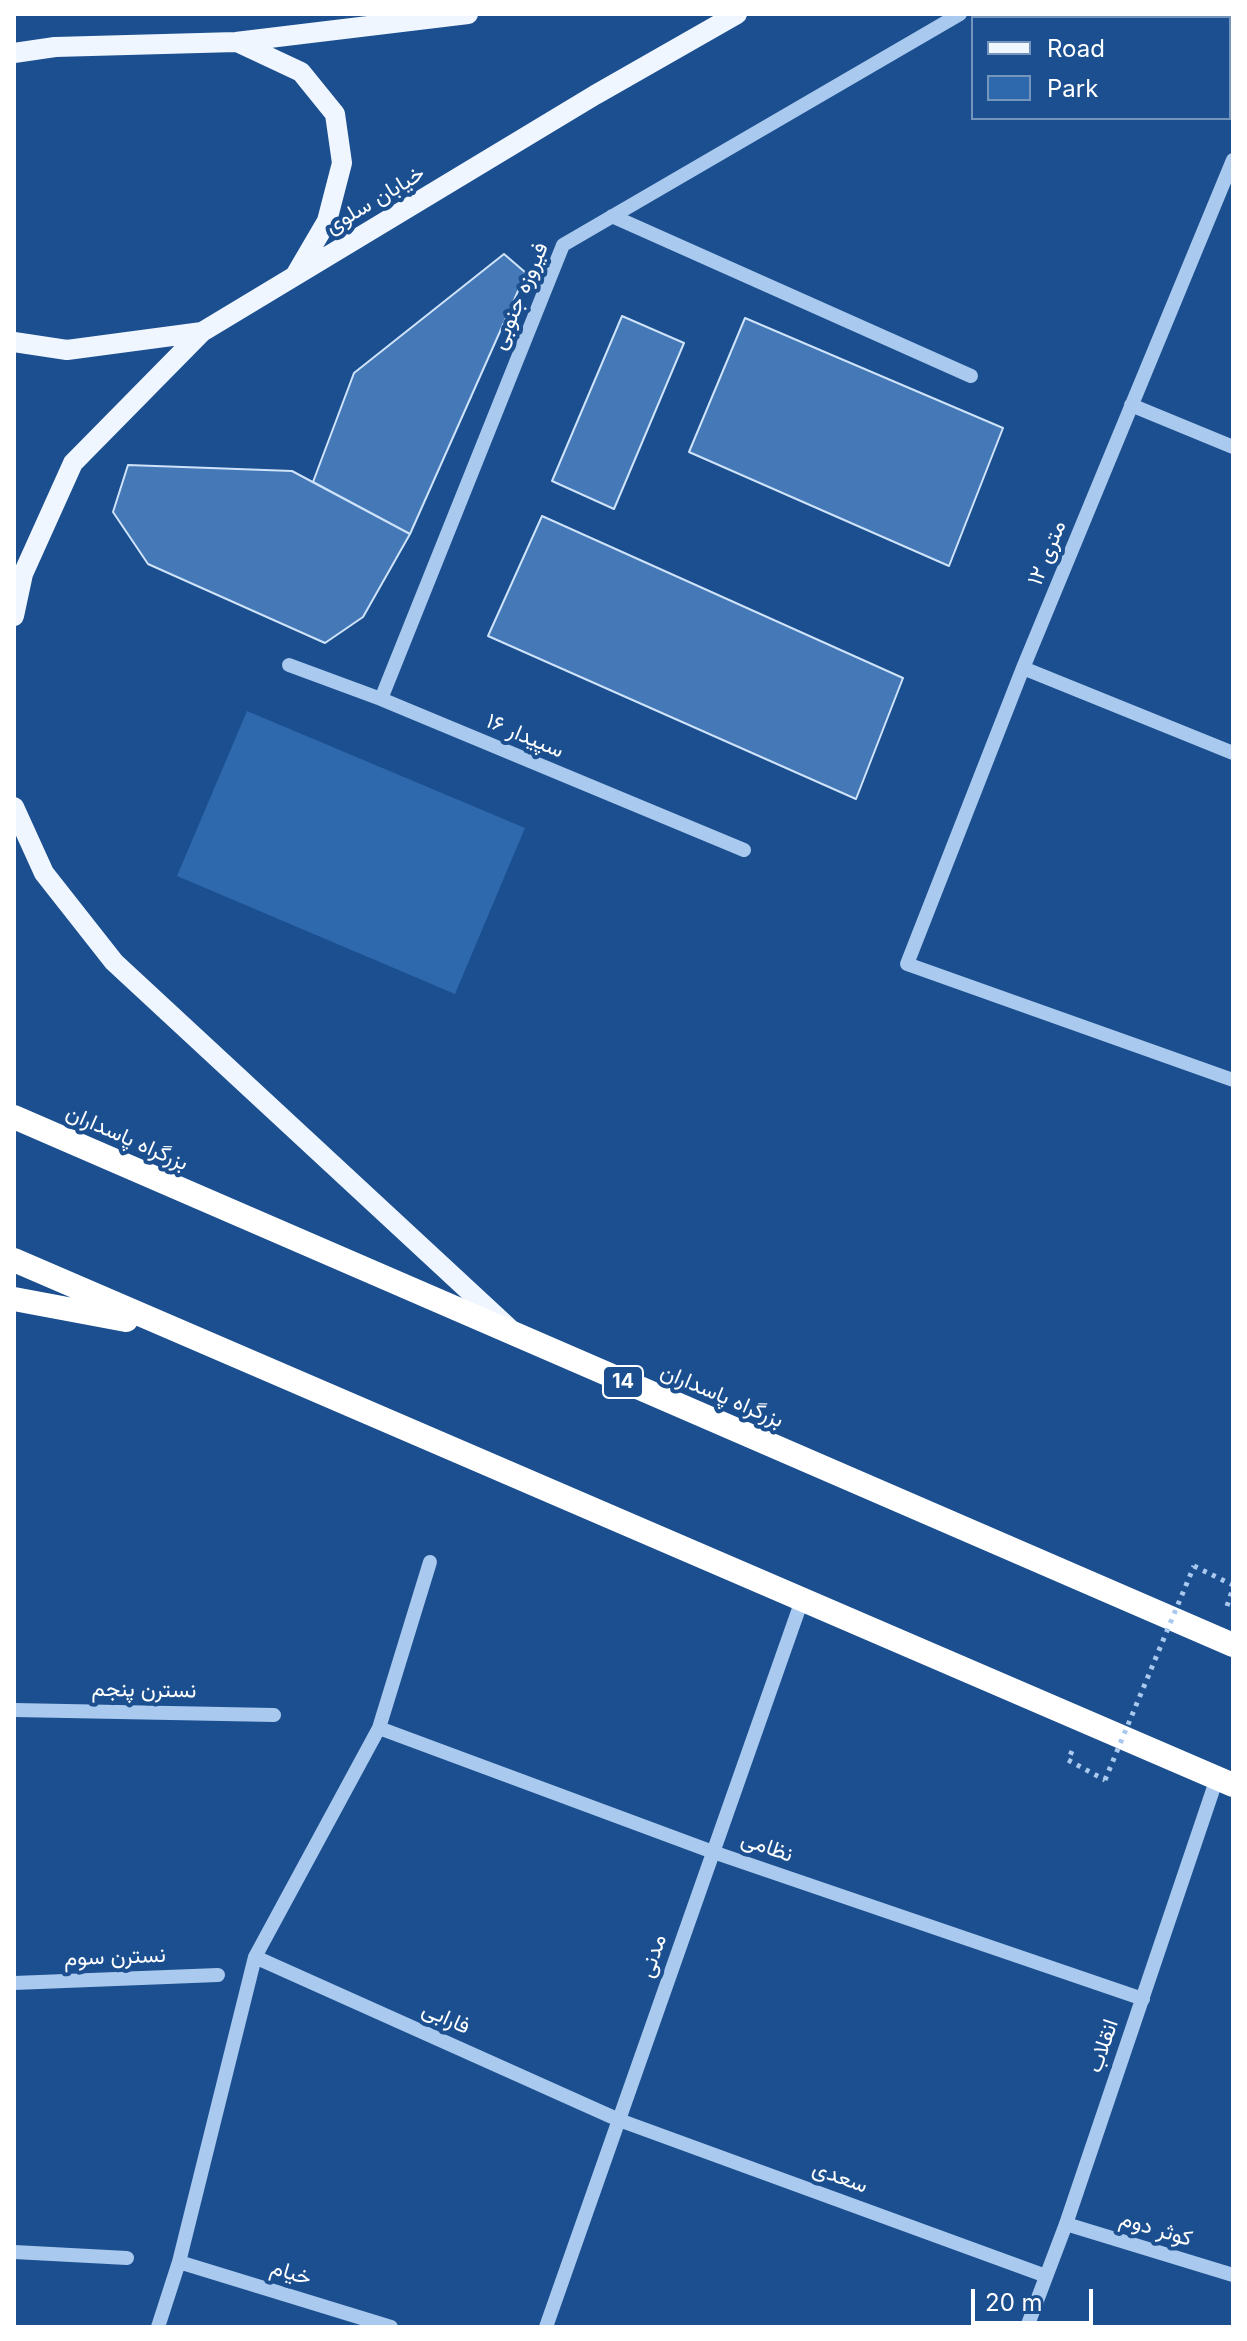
<!DOCTYPE html>
<html>
<head>
<meta charset="utf-8">
<style>
	body { margin:0 }
	#map { position:relative; width:1247px; height:2341px; overflow:hidden; background:#1b4f8f; font-family:Inter,sans-serif }
	canvas { display:block }
	.frame { position:absolute; inset:0; border:16px solid #fff; pointer-events:none }
	.legend { position:absolute; left:971px; top:16px; width:260px; height:104px; box-sizing:border-box; background:#1b4f8f; border:2px solid #7695bc; margin:0; padding:10px 14px; list-style:none; font-size:24px; color:#fff }
	.legend li { display:flex; align-items:center; gap:16px; height:40px }
	.legend b { width:40px; border:2px solid #7695bc }
	.scale { position:absolute; left:971px; top:2289px; width:122px; height:36px; box-sizing:border-box; border:4px solid #fff; border-top:0; padding-left:10px; font-size:24px; line-height:28px; white-space:nowrap; color:#fff; -webkit-text-stroke:6px #1b4f8f; paint-order:stroke }
</style>
</head>
<body>
<div id="map">
<canvas width="1247" height="2341"></canvas>
<div class="frame"></div>
<ul class="legend">
<li><b style="height:10px;background:#f0f6ff"></b>Road</li>
<li><b style="height:22px;background:#2e69ad"></b>Park</li>
</ul>
<div class="scale">20 m</div>
</div>
<script>
const ctx = document.querySelector('canvas').getContext('2d');
ctx.lineJoin = 'round';
function fillPath(path, color) {
  ctx.fillStyle = color;
  ctx.fill(path, 'evenodd');
}
function trace(path, color, width, dash) {
  ctx.strokeStyle = color;
  ctx.lineWidth = width;
  ctx.lineCap = dash ? 'butt' : 'round';
  ctx.setLineDash(dash || []);
  ctx.stroke(path);
}
function drawText(font, color, halo, rows, align = 'center') {
  ctx.font = font + ' Inter,Vazirmatn,sans-serif';
  ctx.lineWidth = 8;
  ctx.setLineDash([]);
  ctx.textBaseline = 'middle';
  ctx.strokeStyle = halo;
  ctx.fillStyle = color;
  for (const [text, x, y, turn = 0] of rows) {
    ctx.save();
    ctx.translate(x, y);
    ctx.rotate((+turn || 0) * Math.PI / 180);
    ctx.textAlign = isNaN(turn) ? turn : align;
    if (halo) ctx.strokeText(text, 0, 0);
    ctx.fillText(text, 0, 0);
    ctx.restore();
  }
}
fillPath(new Path2D(`
	M 247,711 L 525,828 L 455,994 L 177,876 Z`), '#2e69ad');
const building = new Path2D(`
	M 504,254 L 526,273 L 410,534 L 313,482 L 354,373 Z
	M 622,316 L 684,343 L 614,509 L 552,481 Z
	M 745,318 L 1003,428 L 949,566 L 689,452 Z
	M 128,465 L 292,471 L 410,534 L 363,617 L 325,643 L 148,564 L 113,512 Z
	M 542,516 L 903,678 L 856,799 L 488,636 Z`);
fillPath(building, '#4478b7');
trace(building, '#cfe3fa', 2);
trace(new Path2D(`
	M 1194,1566 L 1233,1585
	M 1227,1606 L 1233,1588
	M 1072,1751 L 1068,1760 L 1105,1780`), '#a9c9ee', 5, [4, 6]);
trace(new Path2D(`
	M 1233,160 L 1023,668 L 907,964 L 1233,1080
	M 612,216 L 971,376
	M 1131,405 L 1233,447
	M 289,665 L 381,699 L 744,850
	M 1023,668 L 1233,753
	M 381,699 L 563,245 L 960,14
	M 14,1710 L 274,1715
	M 379,1728 L 713,1852 L 1143,1999
	M 255,1957 L 619,2120 L 1046,2276
	M 14,1983 L 218,1975
	M 1066,2224 L 1233,2275
	M 14,2252 L 127,2258
	M 179,2262 L 391,2327
	M 158,2327 L 179,2262 L 255,1957 L 379,1728 L 430,1562
	M 546,2327 L 802,1600
	M 1027,2327 L 1066,2224 L 1217,1778`), '#a9c9ee', 14);
trace(new Path2D(`
	M 237,42 L 301,72 L 335,114 L 342,163 L 327,221 L 296,274
	M 14,53 L 55,47 L 236,42 L 468,14
	M 14,342 L 67,350 L 202,332 L 595,95 L 737,14
	M 14,616 L 23,574 L 73,463 L 202,332
	M 14,807 L 44,873 L 114,962 L 509,1328`), '#f0f6ff', 20);
trace(new Path2D(`
	M 14,1117 L 1233,1645
	M 14,1260 L 1233,1785
	M 14,1299 L 126,1320`), '#fff', 24);
trace(new Path2D(`
	M 1105,1780 L 1194,1566`), '#a9c9ee', 5, [4, 6]);
for (const [x, y, w] of [
	[623,1382,40]
]) {
  const box = new Path2D();
  box.roundRect(x - w / 2, y - 16, w, 32, 6);
  ctx.fillStyle = '#1b4f8f';
  ctx.fill(box);
  trace(box, '#fff', 2);
}
drawText('bold 20px', '#fff', null, [
	["14",623,1382]
]);
drawText('22px', '#fff', '#1b4f8f', [
	["خیابان سلوی",375,200,-31],
	["فیروزه جنوبی",520,296,-67],
	["۱۲ متری",1047,553,-68],
	["سپیدار ۱۶",525,736,23],
	["بزرگراه پاسداران",127,1138,24],
	["بزرگراه پاسداران",722,1396,23],
	["نسترن پنجم",144,1690,1],
	["نظامی",767,1847,19],
	["مدنی",653,1956,-71],
	["نسترن سوم",115,1957,-2],
	["فارابی",446,2018,24],
	["انقلاب",1103,2046,-71],
	["سعدی",840,2177,20],
	["کوثر دوم",1156,2229,17],
	["خیام",291,2273,17]
]);
</script>
</body>
</html>
